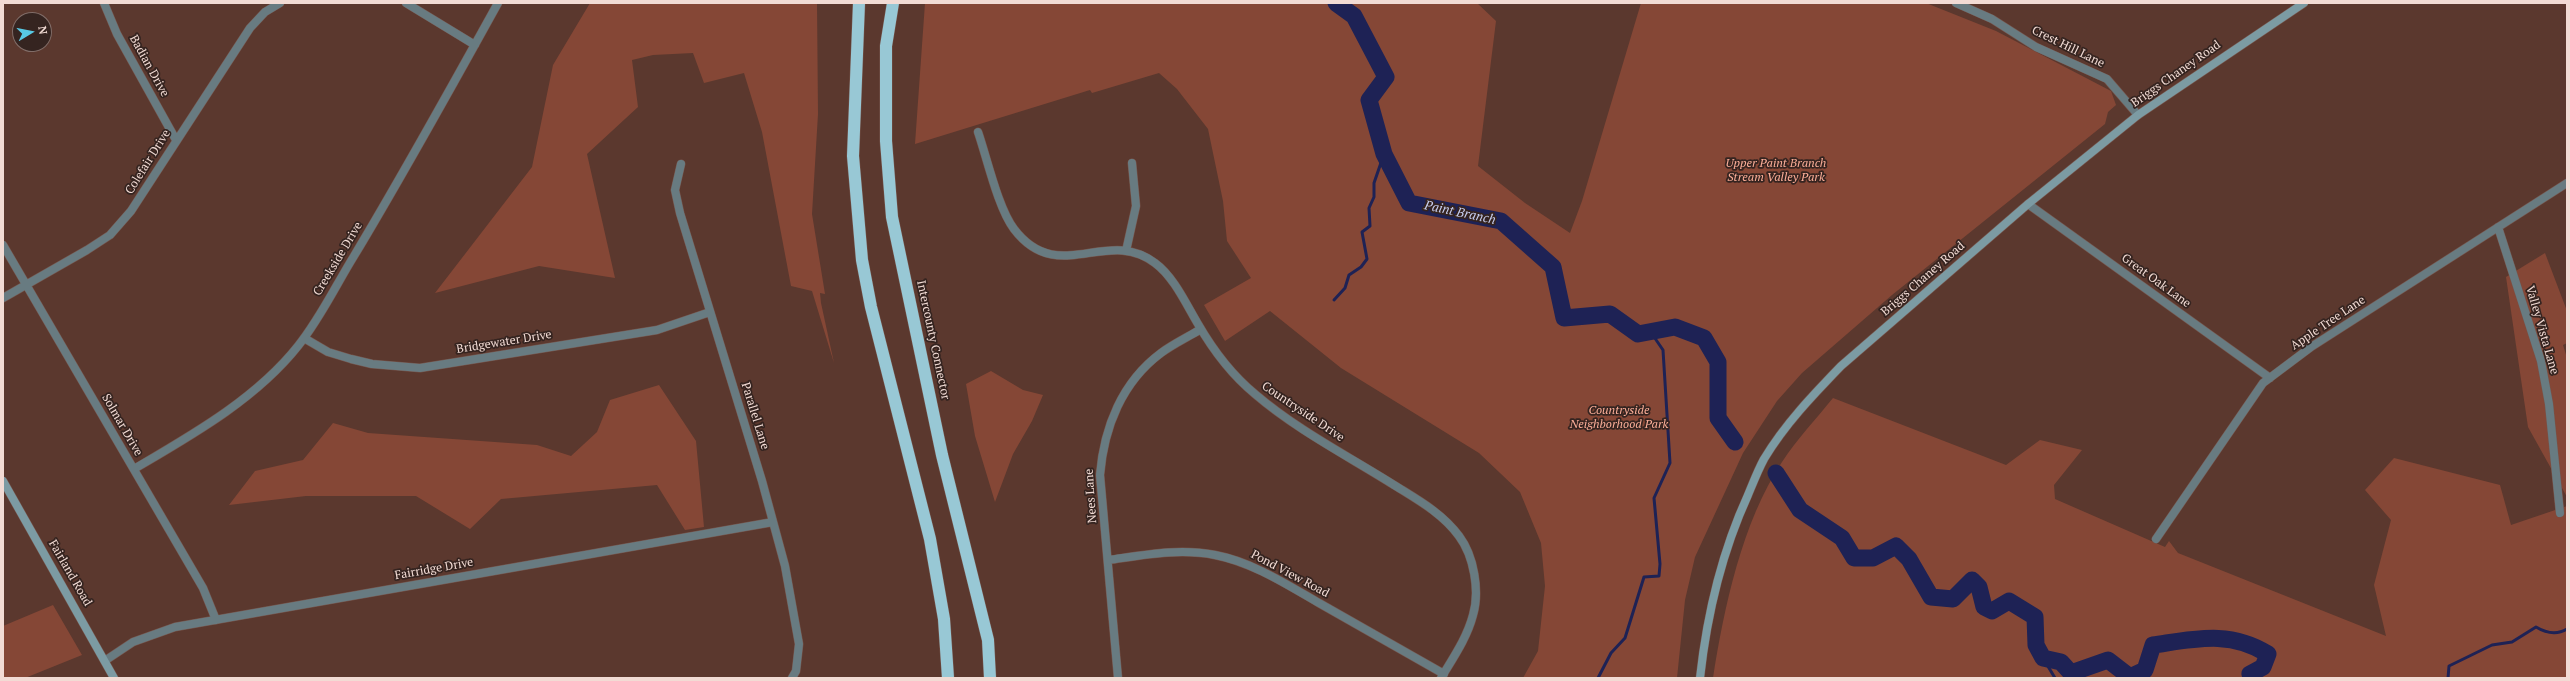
<!DOCTYPE html>
<html>
<head>
<meta charset="utf-8">
<style>
	body { margin:0 }
	#map { position:relative; width:2570px; height:681px; overflow:hidden; background:#5b382e; font-family:"PT Serif",serif }
	canvas { display:block }
	.frame { position:absolute; inset:0; border:4px solid #f2dbd4; pointer-events:none }
	.north { position:absolute; left:12px; top:12px; width:40px; height:40px; box-sizing:border-box; background:#352420; border:1px solid #816d68; border-radius:50%; rotate:80deg; font-size:11px; font-weight:700; line-height:16px; text-align:center; color:#f2dbd4 }
	.north::after { content:''; display:block; margin:auto; width:14px; height:18px; background:#58c9e4; clip-path:polygon(50% 0,100% 100%,50% 72%,0 100%) }
</style>
</head>
<body>
<div id="map">
<canvas width="2570" height="681"></canvas>
<div class="frame"></div>
<div class="north">N</div>
</div>
<script>
const ctx = document.querySelector('canvas').getContext('2d');
ctx.lineJoin = 'round';
function fillPath(path, color) {
  ctx.fillStyle = color;
  ctx.fill(path, 'evenodd');
}
function trace(path, color, width, dash) {
  ctx.strokeStyle = color;
  ctx.lineWidth = width;
  ctx.lineCap = dash ? 'butt' : 'round';
  ctx.setLineDash(dash || []);
  ctx.stroke(path);
}
function drawText(font, color, halo, rows, align = 'center') {
  ctx.font = font + ' "PT Serif",serif';
  ctx.lineWidth = 3.5;
  ctx.setLineDash([]);
  ctx.textBaseline = 'middle';
  ctx.strokeStyle = halo;
  ctx.fillStyle = color;
  for (const [text, x, y, turn = 0] of rows) {
    ctx.save();
    ctx.translate(x, y);
    ctx.rotate((+turn || 0) * Math.PI / 180);
    ctx.textAlign = isNaN(turn) ? turn : align;
    if (halo) ctx.strokeText(text, 0, 0);
    ctx.fillText(text, 0, 0);
    ctx.restore();
  }
}
fillPath(new Path2D(`
	M 590,3 L 817,3 L 818,114 L 812,214 L 825,294 L 820,293 L 821,303 L 834,363 L 812,291 L 791,286 L 762,132 L 744,73 L 704,83 L 693,53 L 653,55 L 632,60 L 638,107 L 587,154 L 615,278 L 539,266 L 435,293 L 532,167 L 553,65 Z
	M 925,3 L 1477,3 L 1496,21 L 1478,166 L 1525,203 L 1570,233 L 1582,201 L 1641,3 L 1926,3 L 1996,31 L 2111,91 L 2116,105 L 2108,112 L 2105,124 L 1892,295 L 1802,373 L 1777,401 L 1743,453 L 1695,557 L 1685,600 L 1677,678 L 1523,678 L 1538,651 L 1545,586 L 1541,543 L 1520,492 L 1479,453 L 1341,368 L 1270,311 L 1225,341 L 1204,305 L 1251,278 L 1227,241 L 1223,201 L 1208,129 L 1177,89 L 1159,73 L 1092,93 L 1090,90 L 915,144 Z
	M 2545,253 L 2567,311 L 2567,343 L 2563,345 L 2567,358 L 2567,497 L 2528,427 L 2506,277 Z
	M 991,371 L 1023,390 L 1043,395 L 1032,421 L 1013,454 L 995,502 L 975,436 L 966,384 Z
	M 659,385 L 696,441 L 704,527 L 685,530 L 657,485 L 501,499 L 470,529 L 416,496 L 306,496 L 229,505 L 255,471 L 303,460 L 333,423 L 368,433 L 537,445 L 571,456 L 597,432 L 610,400 Z
	M 1833,398 L 2006,465 L 2040,440 L 2082,450 L 2054,485 L 2055,499 L 2165,547 L 2169,541 L 2178,553 L 2386,636 L 2374,585 L 2391,520 L 2365,490 L 2394,458 L 2500,485 L 2511,525 L 2567,506 L 2567,678 L 1713,678 C 1724,608 1742,522 1782,462 C 1797,439 1816,419 1833,398 Z
	M 53,605 L 82,655 L 25,678 L 3,678 L 3,626 Z`), '#854736');
trace(new Path2D(`
	M 1334,300 L 1345,288 L 1349,275 L 1361,267 L 1367,259 L 1362,232 L 1370,226 L 1369,208 L 1374,197 L 1374,183 L 1384,154
	M 2043,658 L 2055,678
	M 1598,678 L 1611,653 L 1625,638 L 1644,577 L 1659,576 L 1660,564 L 1654,498 L 1670,463 L 1663,350 L 1650,331
	M 2448,678 L 2449,666 L 2492,645 L 2512,642 L 2536,627 C 2546,633 2557,635 2567,629`), '#1e2255', 3);
trace(new Path2D(`
	M 1336,3 L 1354,16 L 1386,77 L 1369,100 L 1384,154 L 1409,203 L 1501,221 L 1553,267 L 1564,318 L 1610,314 L 1638,334 L 1675,327 L 1704,338 L 1718,362 L 1718,418 L 1735,442
	M 1776,473 L 1800,510 L 1842,538 L 1854,558 L 1873,558 L 1896,546 L 1909,559 L 1931,597 L 1953,599 L 1972,580 L 1979,587 L 1984,607 L 1992,611 L 2009,601 L 2035,617 L 2036,645 L 2043,658 L 2061,662 L 2071,673 L 2108,660 L 2130,677 L 2145,670 L 2153,645 C 2195,639 2230,630 2268,654 L 2263,667 L 2250,674 L 2251,678`), '#1e2255', 17);
const minor = new Path2D(`
	M 104,3 L 117,34 L 176,140
	M 406,3 L 475,45
	M 1956,3 L 1992,19 L 2036,47 L 2107,79 L 2138,115
	M 978,132 C 987,158 998,208 1014,229 C 1058,287 1107,226 1155,263 C 1174,277 1186,304 1198,324 C 1213,350 1232,375 1255,394 C 1297,430 1348,456 1394,485 C 1418,500 1442,513 1459,536 C 1474,556 1480,591 1473,615 C 1467,638 1453,658 1441,678
	M 681,164 L 675,190 L 680,213 L 762,481 L 785,566 L 799,644 L 796,671 L 792,678
	M 2028,204 L 2270,378
	M 2498,227 L 2541,361 L 2549,404 L 2560,513
	M 3,245 L 203,588 L 216,620
	M 1126,251 L 1136,206 L 1132,163
	M 3,298 L 87,250 L 110,235 L 131,211 L 250,28 L 265,12 L 280,3
	M 304,338 L 328,352 L 351,359 L 372,364 L 420,368 L 657,330 L 710,312
	M 134,469 C 192,435 256,399 298,346 C 320,319 336,285 354,256 C 404,173 451,88 498,3
	M 2156,539 L 2263,383 L 2311,347 L 2567,183
	M 1109,560 C 1144,555 1179,548 1215,555 C 1252,562 1286,584 1319,603 C 1361,627 1402,650 1444,674
	M 106,660 L 133,642 L 175,627 L 773,522
	M 1118,678 L 1100,475 C 1104,427 1122,382 1161,353 C 1173,344 1188,337 1201,329`);
const secondary = new Path2D(`
	M 3,481 L 114,678
	M 1700,678 C 1707,614 1721,554 1748,495 C 1753,483 1758,470 1764,459 C 1785,424 1813,395 1841,366 L 2028,204 L 2138,115 L 2304,3`);
const motorway = new Path2D(`
	M 859,3 L 853,156 L 862,260 L 871,307 L 930,539 L 944,619 L 948,678
	M 893,3 L 886,46 L 886,141 L 892,217 L 942,455 L 988,640 L 990,678`);
trace(minor, '#76554c', 9);
trace(secondary, '#76554c', 9);
trace(motorway, '#76554c', 13);
trace(minor, '#687b81', 8);
trace(secondary, '#7c9ba3', 8);
trace(motorway, '#98c8d5', 12);
drawText('12px', '#f2dbd4', '#352420', [
	["Crest Hill Lane",2068,47,26],
	["Badian Drive",149,66,61],
	["Briggs Chaney Road",2176,74,-35],
	["Colefair Drive",148,162,-58],
	["Creekside Drive",338,259,-59],
	["Briggs Chaney Road",1923,279,-41],
	["Great Oak Lane",2156,281,36],
	["Apple Tree Lane",2328,323,-34],
	["Valley Vista Lane",2542,330,74],
	["Intercounty Connector",933,340,78],
	["Bridgewater Drive",504,342,-9],
	["Countryside Drive",1303,412,34],
	["Parallel Lane",755,416,73],
	["Solmar Drive",122,425,60],
	["Nees Lane",1091,496,-94],
	["Fairridge Drive",434,569,-10],
	["Fairland Road",70,573,60],
	["Pond View Road",1290,574,28]
]);
drawText('italic 12px', '#fcae98', '#352420', [
	["Upper Paint Branch",1776,164],
	["Stream Valley Park",1776,178],
	["Countryside",1619,411],
	["Neighborhood Park",1619,425]
]);
drawText('italic 13px', '#c7cef0', '#352420', [
	["Paint Branch",1460,213,12]
]);
</script>
</body>
</html>
